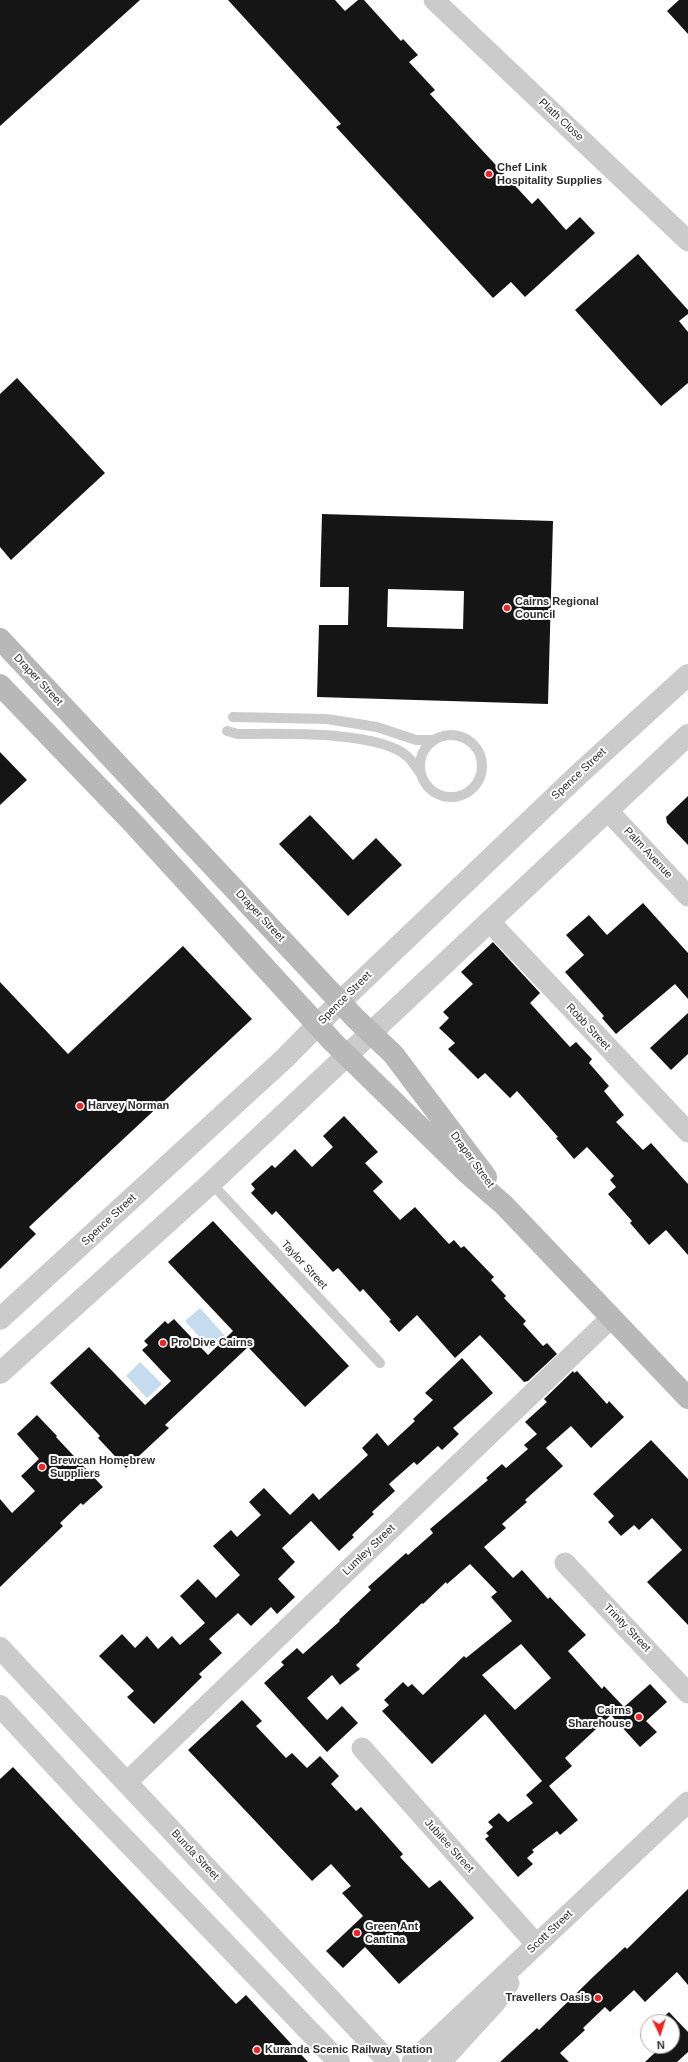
<!DOCTYPE html>
<html>
<head>
<meta charset="utf-8">
<style>
	body { margin:0 }
	#map { position:relative; width:688px; height:2062px; overflow:hidden; background:#fff; font-family:Helvetica,sans-serif }
	canvas { display:block }
	.north { position:absolute; left:640px; top:2014px; width:40px; height:40px; box-sizing:border-box; background:#fff; border:1px solid #ababab; border-radius:50%; rotate:176deg; font-size:11px; font-weight:700; line-height:16px; text-align:center; color:#2e2e2e }
	.north::after { content:''; display:block; margin:auto; width:14px; height:18px; background:#f12425; clip-path:polygon(50% 0,100% 100%,50% 72%,0 100%) }
</style>
</head>
<body>
<div id="map">
<canvas width="688" height="2062"></canvas>
<div class="north">N</div>
</div>
<script>
const ctx = document.querySelector('canvas').getContext('2d');
ctx.lineJoin = 'round';
function fillPath(path, color) {
  ctx.fillStyle = color;
  ctx.fill(path, 'evenodd');
}
function trace(path, color, width, dash) {
  ctx.strokeStyle = color;
  ctx.lineWidth = width;
  ctx.lineCap = dash ? 'butt' : 'round';
  ctx.setLineDash(dash || []);
  ctx.stroke(path);
}
function drawText(font, color, halo, rows, align = 'center') {
  ctx.font = font + ' Helvetica,sans-serif';
  ctx.lineWidth = 4;
  ctx.setLineDash([]);
  ctx.textBaseline = 'middle';
  ctx.strokeStyle = halo;
  ctx.fillStyle = color;
  for (const [text, x, y, turn = 0] of rows) {
    ctx.save();
    ctx.translate(x, y);
    ctx.rotate((+turn || 0) * Math.PI / 180);
    ctx.textAlign = isNaN(turn) ? turn : align;
    if (halo) ctx.strokeText(text, 0, 0);
    ctx.fillText(text, 0, 0);
    ctx.restore();
  }
}
fillPath(new Path2D(`
	M 200,1308 L 225,1336 L 210,1349 L 185,1321 Z
	M 140,1362 L 162,1384 L 147,1398 L 126,1376 Z`), '#c5dbee');
fillPath(new Path2D(`
	M 0,0 L 140,0 L 0,126 Z
	M 228,0 L 335,0 L 345,11 L 358,0 L 364,0 L 401,41 L 403,39 L 418,55 L 409,62 L 435,90 L 430,94 L 532,204 L 538,198 L 566,230 L 580,217 L 595,233 L 525,297 L 511,282 L 493,298 L 336,127 L 341,124 Z
	M 679,0 L 688,0 L 688,34 L 667,11 Z
	M 638,254 L 688,310 L 688,314 L 679,321 L 688,332 L 688,383 L 661,406 L 575,310 Z
	M 17,378 L 105,473 L 11,560 L 0,547 L 0,394 Z
	M 322,514 L 553,521 L 548,704 L 317,697 L 319,625 L 348,625 L 349,587 L 320,587 ZM 388,589 L 464,591 L 463,629 L 387,627 Z
	M 0,752 L 27,780 L 0,805 Z
	M 688,796 L 688,845 L 667,823 L 666,817 Z
	M 310,815 L 353,860 L 376,838 L 402,865 L 348,916 L 279,844 Z
	M 643,903 L 688,953 L 688,999 L 675,984 L 616,1034 L 602,1018 L 604,1016 L 565,972 L 584,955 L 566,935 L 589,915 L 607,935 Z
	M 493,942 L 540,993 L 530,1003 L 570,1047 L 576,1042 L 592,1059 L 589,1063 L 609,1086 L 604,1091 L 624,1115 L 616,1122 L 643,1150 L 651,1143 L 688,1184 L 688,1255 L 666,1230 L 649,1245 L 630,1223 L 632,1221 L 608,1194 L 616,1187 L 610,1180 L 614,1176 L 587,1147 L 574,1159 L 556,1138 L 558,1137 L 517,1091 L 510,1098 L 485,1073 L 478,1079 L 448,1049 L 455,1043 L 439,1028 L 449,1018 L 443,1012 L 473,984 L 461,972 Z
	M 183,946 L 252,1019 L 29,1227 L 36,1234 L 0,1269 L 0,982 L 68,1054 Z
	M 688,1013 L 688,1054 L 671,1070 L 650,1048 Z
	M 344,1116 L 378,1152 L 365,1163 L 383,1182 L 373,1191 L 400,1220 L 415,1207 L 449,1244 L 454,1240 L 461,1248 L 464,1246 L 494,1277 L 491,1280 L 506,1296 L 504,1298 L 526,1321 L 523,1324 L 543,1346 L 547,1343 L 557,1354 L 528,1381 L 524,1382 L 480,1335 L 455,1358 L 417,1315 L 399,1332 L 389,1321 L 391,1320 L 363,1289 L 360,1292 L 338,1268 L 333,1272 L 276,1211 L 272,1215 L 251,1193 L 255,1189 L 251,1184 L 272,1165 L 275,1168 L 295,1149 L 312,1167 L 333,1147 L 323,1136 Z
	M 213,1221 L 349,1366 L 305,1407 L 248,1347 L 165,1425 L 169,1428 L 126,1468 L 98,1438 L 100,1436 L 50,1383 L 89,1347 L 145,1405 L 171,1381 L 142,1350 L 148,1345 L 144,1341 L 165,1321 L 168,1324 L 174,1319 L 208,1355 L 233,1331 L 168,1262 Z
	M 462,1358 L 493,1393 L 453,1428 L 459,1434 L 442,1450 L 438,1446 L 417,1465 L 414,1462 L 389,1484 L 395,1491 L 372,1512 L 374,1514 L 352,1535 L 354,1537 L 339,1551 L 311,1521 L 282,1548 L 295,1562 L 278,1579 L 295,1597 L 277,1614 L 271,1607 L 251,1626 L 238,1613 L 209,1639 L 222,1653 L 199,1674 L 202,1677 L 154,1724 L 127,1697 L 134,1691 L 99,1656 L 122,1634 L 135,1648 L 147,1636 L 158,1649 L 172,1636 L 180,1645 L 205,1623 L 180,1596 L 198,1579 L 216,1598 L 240,1575 L 213,1546 L 231,1530 L 237,1537 L 261,1515 L 249,1502 L 264,1488 L 290,1515 L 313,1493 L 319,1500 L 368,1455 L 362,1448 L 377,1433 L 388,1446 L 415,1421 L 413,1419 L 433,1400 L 425,1393 Z
	M 573,1371 L 574,1373 L 577,1371 L 607,1404 L 609,1401 L 624,1417 L 591,1448 L 571,1426 L 546,1448 L 563,1466 L 525,1500 L 527,1502 L 502,1524 L 506,1528 L 484,1547 L 513,1578 L 522,1570 L 548,1599 L 550,1597 L 586,1635 L 568,1651 L 602,1689 L 604,1686 L 624,1707 L 650,1684 L 667,1702 L 646,1721 L 657,1732 L 640,1747 L 611,1715 L 565,1758 L 572,1766 L 549,1786 L 578,1820 L 560,1835 L 557,1831 L 532,1850 L 534,1852 L 527,1858 L 533,1864 L 518,1877 L 485,1839 L 489,1836 L 486,1833 L 493,1827 L 488,1822 L 499,1813 L 508,1822 L 533,1803 L 526,1795 L 542,1781 L 485,1714 L 432,1764 L 382,1711 L 389,1705 L 384,1700 L 403,1682 L 408,1687 L 412,1684 L 423,1695 L 464,1656 L 466,1658 L 512,1621 L 491,1597 L 497,1592 L 470,1564 L 447,1584 L 446,1582 L 423,1604 L 422,1603 L 356,1665 L 360,1669 L 340,1685 L 332,1675 L 307,1698 L 327,1720 L 342,1706 L 358,1723 L 327,1752 L 264,1683 L 284,1665 L 281,1662 L 297,1648 L 303,1654 L 340,1621 L 339,1620 L 371,1590 L 368,1587 L 406,1553 L 408,1555 L 433,1533 L 430,1529 L 488,1480 L 486,1478 L 502,1464 L 506,1468 L 528,1449 L 524,1445 L 537,1434 L 525,1422 L 547,1402 L 544,1399 ZM 521,1644 L 551,1678 L 515,1710 L 482,1675 Z
	M 37,1415 L 57,1436 L 56,1437 L 103,1487 L 83,1505 L 81,1503 L 60,1523 L 63,1526 L 0,1587 L 0,1499 L 12,1513 L 35,1491 L 21,1476 L 39,1459 L 17,1434 Z
	M 651,1440 L 688,1479 L 688,1625 L 647,1582 L 682,1550 L 652,1518 L 639,1530 L 634,1525 L 621,1536 L 608,1522 L 614,1516 L 593,1494 Z
	M 242,1700 L 262,1721 L 256,1726 L 286,1758 L 292,1753 L 307,1768 L 320,1756 L 339,1776 L 331,1784 L 356,1811 L 361,1807 L 403,1854 L 400,1857 L 429,1888 L 440,1880 L 474,1918 L 399,1984 L 365,1947 L 343,1968 L 326,1951 L 363,1916 L 342,1893 L 351,1886 L 331,1864 L 312,1881 L 188,1750 Z
	M 13,1767 L 236,2004 L 246,1995 L 308,2062 L 0,2062 L 0,1779 Z
	M 688,1889 L 688,1985 L 677,1972 L 645,2002 L 634,1990 L 610,2012 L 605,2007 L 583,2028 L 585,2030 L 560,2053 L 569,2062 L 500,2062 L 537,2028 L 539,2030 L 594,1976 L 625,1947 L 627,1949 Z
	M 669,2012 L 688,2032 L 688,2052 L 677,2062 L 645,2062 L 662,2046 L 672,2046 L 672,2022 L 658,2022 Z`), '#151515');
trace(new Path2D(`
	M 233,717 L 327,719 L 377,727 L 416,740 L 434,740
	M 227,731 L 238,734 C 277,734 380,730 408,757 C 413,762 417,769 421,774
	M420 766a31 31 0 1 1 62 0a31 31 0 1 1-62 0Z
	M 211,1183 L 380,1363`), '#cbcbcb', 10);
trace(new Path2D(`
	M 434,0 L 688,241
	M 608,811 L 688,896
	M 489,921 L 688,1132
	M 565,1563 L 688,1693
	M 362,1748 L 536,1944
	M 127,1782 L 611,1318
	M 412,2062 L 688,1802
	M 441,2062 L 495,2003 L 509,1983`), '#cbcbcb', 21);
trace(new Path2D(`
	M 0,1319 L 284,1059 L 340,1002 L 578,775 L 688,675
	M 0,1373 L 211,1183 L 688,735
	M 0,1648 L 389,2062
	M 0,1706 L 87,1800 L 339,2062`), '#cbcbcb', 22);
trace(new Path2D(`
	M 0,639 L 356,1019 L 393,1054 L 486,1177
	M 0,685 L 132,822 L 332,1041 L 467,1173 L 504,1205 L 688,1398`), '#b8b8b8', 22);
for (const [x, y, r, color] of [
	[489,174,4,"#f12425"],
	[507,608,4,"#f12425"],
	[80,1106,4,"#f12425"],
	[163,1343,4,"#f12425"],
	[42,1467,4,"#f12425"],
	[639,1717,4,"#f12425"],
	[357,1933,4,"#f12425"],
	[598,1998,4,"#f12425"],
	[257,2050,4,"#f12425"]
]) {
  const dot = new Path2D();
  dot.arc(x, y, r, 0, 2 * Math.PI);
  ctx.fillStyle = color;
  ctx.fill(dot);
  trace(dot, '#fff', 1.5);
}
drawText('11px', '#2e2e2e', '#fff', [
	["Plath Close",561,120,43],
	["Draper Street",38,680,47],
	["Spence Street",579,774,-43],
	["Palm Avenue",648,853,47],
	["Draper Street",260,916,47],
	["Spence Street",345,998,-45],
	["Robb Street",588,1027,47],
	["Draper Street",472,1160,54],
	["Spence Street",109,1220,-43],
	["Taylor Street",304,1265,47],
	["Lumley Street",369,1550,-44],
	["Trinity Street",627,1628,46],
	["Jubilee Street",449,1846,48],
	["Bunda Street",195,1855,47],
	["Scott Street",550,1932,-43]
]);
drawText('bold 11px', '#2e2e2e', '#fff', [
	["Chef Link",497,168],
	["Hospitality Supplies",497,181],
	["Cairns Regional",515,602],
	["Council",515,615],
	["Harvey Norman",88,1106],
	["Pro Dive Cairns",171,1343],
	["Brewcan Homebrew",50,1461],
	["Suppliers",50,1474],
	["Cairns",631,1711,"right"],
	["Sharehouse",631,1724,"right"],
	["Green Ant",365,1927],
	["Cantina",365,1940],
	["Travellers Oasis",590,1998,"right"],
	["Kuranda Scenic Railway Station",265,2050]
], 'left');
</script>
</body>
</html>
